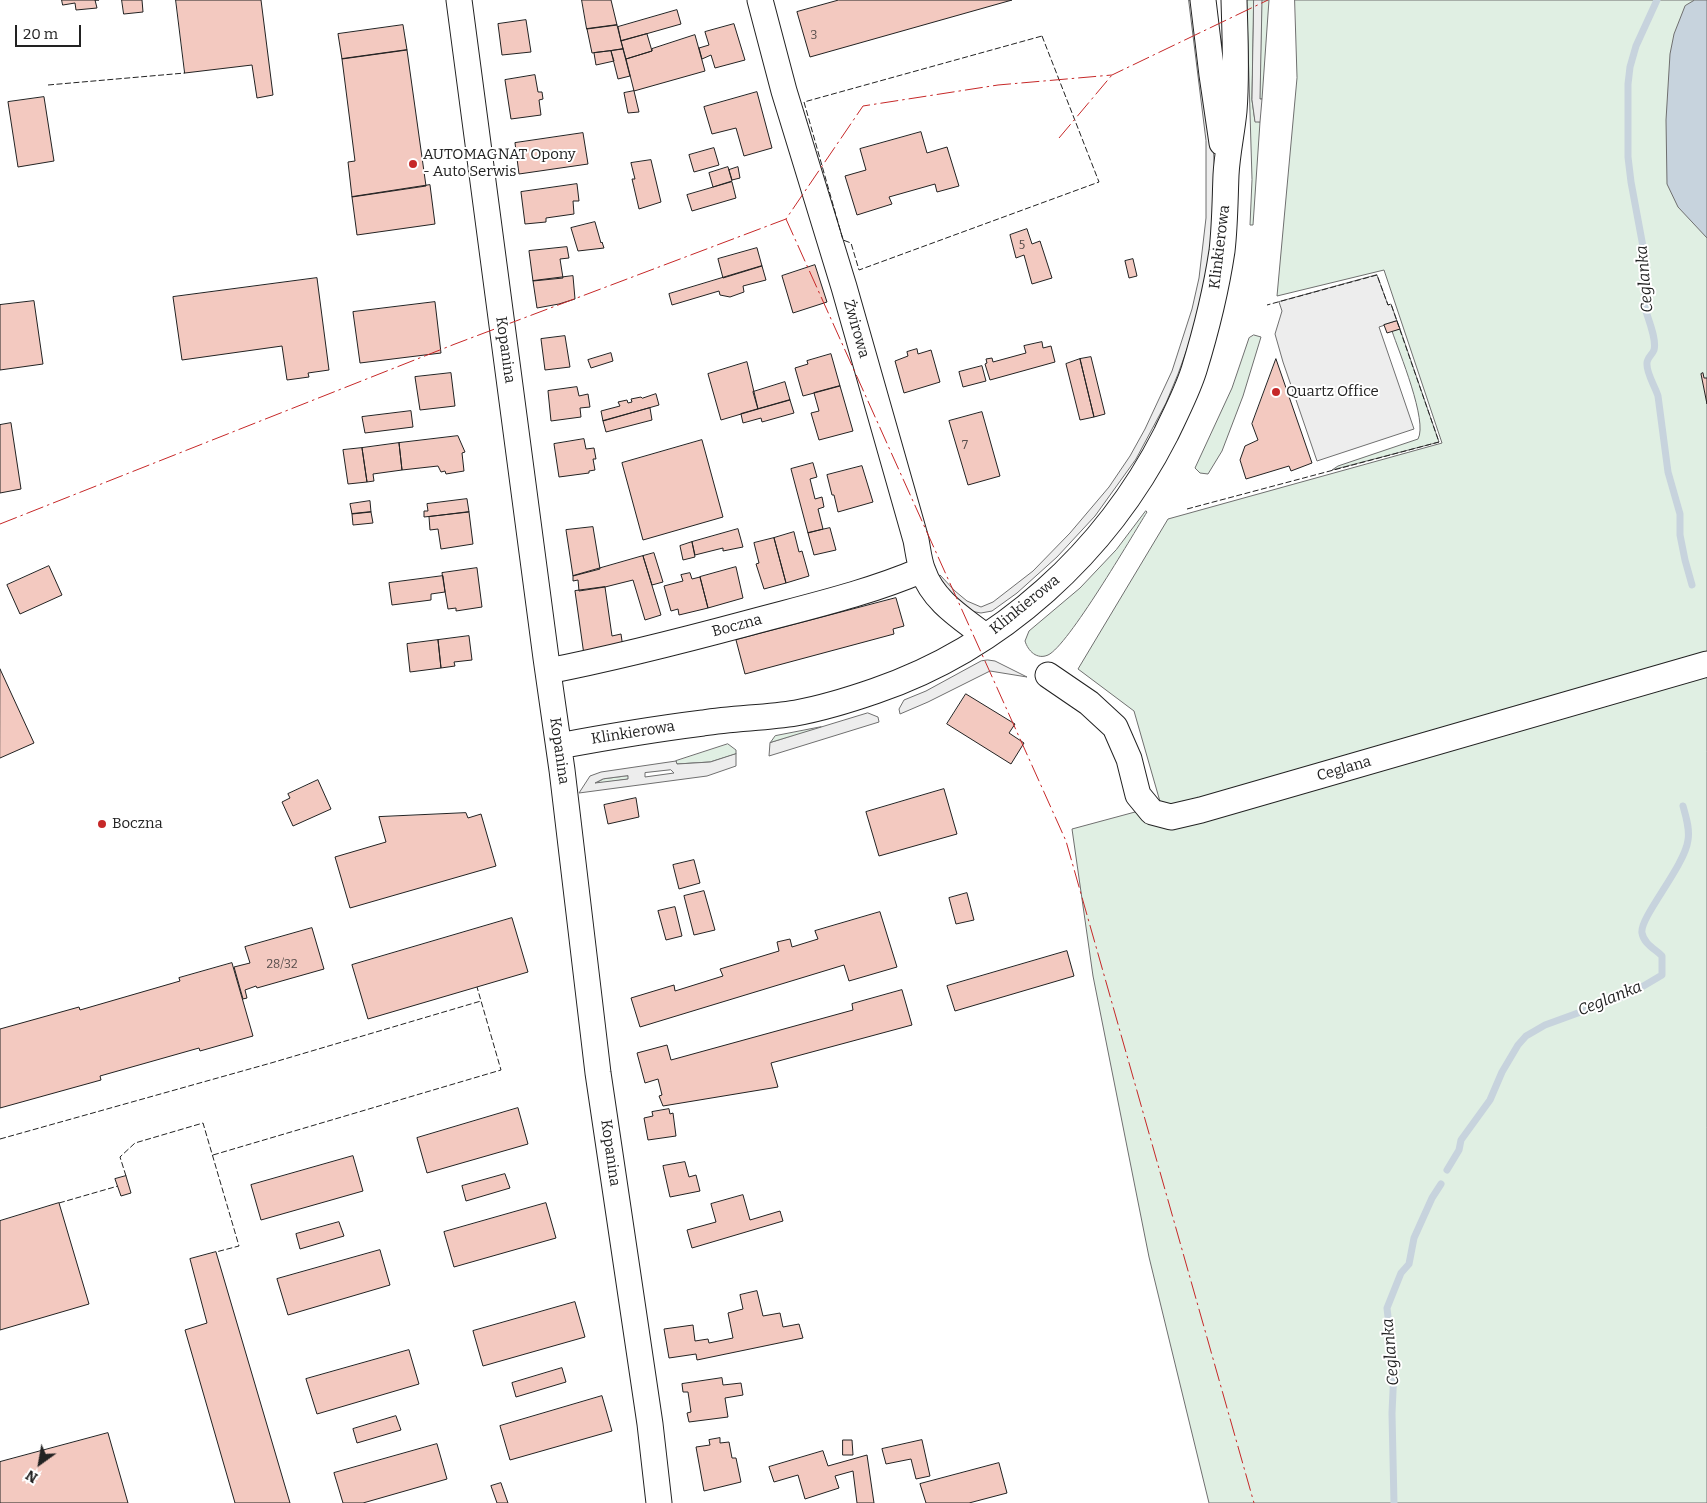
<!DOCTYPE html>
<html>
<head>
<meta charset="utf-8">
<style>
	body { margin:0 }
	#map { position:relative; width:1707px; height:1503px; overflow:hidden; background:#fff; font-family:Bitter,serif }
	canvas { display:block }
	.north { position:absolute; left:15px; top:1438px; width:50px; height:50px; -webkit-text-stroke:4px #fff; paint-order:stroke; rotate:212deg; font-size:14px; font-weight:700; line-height:20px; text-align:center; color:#222 }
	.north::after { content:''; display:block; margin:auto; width:18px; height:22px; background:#222; clip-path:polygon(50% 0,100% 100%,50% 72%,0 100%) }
	.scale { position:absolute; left:15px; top:25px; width:66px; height:22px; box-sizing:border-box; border:2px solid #222; border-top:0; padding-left:6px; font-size:15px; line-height:18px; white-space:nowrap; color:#222; -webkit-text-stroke:4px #fff; paint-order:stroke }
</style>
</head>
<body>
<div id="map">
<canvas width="1707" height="1503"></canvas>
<div class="north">N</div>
<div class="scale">20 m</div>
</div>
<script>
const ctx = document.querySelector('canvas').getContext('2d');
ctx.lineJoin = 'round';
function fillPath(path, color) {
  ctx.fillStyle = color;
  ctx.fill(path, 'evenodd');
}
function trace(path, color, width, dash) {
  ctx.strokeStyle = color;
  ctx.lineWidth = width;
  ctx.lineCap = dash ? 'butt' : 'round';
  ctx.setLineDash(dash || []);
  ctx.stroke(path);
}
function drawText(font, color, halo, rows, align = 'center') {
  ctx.font = font + ' Bitter,serif';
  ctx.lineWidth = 4;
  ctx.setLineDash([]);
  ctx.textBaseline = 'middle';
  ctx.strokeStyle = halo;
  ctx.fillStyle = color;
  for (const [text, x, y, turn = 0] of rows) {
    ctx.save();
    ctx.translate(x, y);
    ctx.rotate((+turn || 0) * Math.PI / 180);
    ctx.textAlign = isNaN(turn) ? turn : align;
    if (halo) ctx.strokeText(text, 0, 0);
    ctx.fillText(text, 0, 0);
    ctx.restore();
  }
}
const green = new Path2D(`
	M 1247,0 L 1254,0 L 1252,100 L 1255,121 L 1260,122 L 1253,225 L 1250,225 L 1252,180 Z
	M 1262,0 L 1269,0 L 1262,99 L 1260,99 Z
	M 1295,0 L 1707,0 L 1707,1503 L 1209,1503 L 1149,1257 L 1093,976 L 1072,829 L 1161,805 L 1134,711 L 1078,669 L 1168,519 L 1442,443 L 1384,270 L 1277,296 L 1297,78 Z
	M 1400,329 L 1439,442 L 1332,470 L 1338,466 L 1418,439 C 1428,421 1399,352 1392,331 Z
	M 1254,335 L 1261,337 L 1243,396 L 1222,451 L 1208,474 L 1200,473 L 1195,468 L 1232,388 L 1249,338 Z
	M 1146,511 L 1147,512 C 1132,536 1068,646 1048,655 C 1037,660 1028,651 1025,641 L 1029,631 L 1080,588 L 1116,550 Z
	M 821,727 L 819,730 L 770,743 L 775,736 Z
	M 728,744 L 736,750 L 736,754 L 710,762 L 677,764 L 676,761 Z
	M 628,776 L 629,779 L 594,784 L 603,779 Z`);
fillPath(green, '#e0efe3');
trace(green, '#6f6f6f', 1);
const parking = new Path2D(`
	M 1189,0 L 1197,0 L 1213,141 L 1215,179 L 1210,253 L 1206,280 L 1190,341 L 1178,374 L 1166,403 L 1136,459 L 1095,516 L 1057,557 L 1017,593 L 992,611 L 981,613 L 970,611 L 936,578 L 940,575 L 955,591 L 967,601 L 981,607 L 993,602 L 1033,571 L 1070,533 L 1109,487 L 1130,456 L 1145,429 L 1172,371 L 1192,309 L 1199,278 L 1206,218 L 1206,141 Z
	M 1254,0 L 1262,0 L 1260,99 L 1262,99 L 1260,122 L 1255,122 L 1252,100 Z
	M 1377,275 L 1388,305 L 1391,304 L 1397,321 L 1379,327 L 1414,429 L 1317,461 L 1283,362 L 1275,334 L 1282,311 L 1279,302 Z
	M 988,660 L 995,661 L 1027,677 L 990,671 L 928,702 L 900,714 L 899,709 L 904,700 L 926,691 L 981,661 Z
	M 868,713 L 878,717 L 879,722 L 769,756 L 770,743 Z
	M 736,754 L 736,766 L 707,776 L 579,793 L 590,776 L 601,772 L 676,761 L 677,764 L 710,762 ZM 671,770 L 674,773 L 645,777 L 645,773 ZM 628,776 L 628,779 L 595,783 L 603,779 Z`);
fillPath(parking, '#ededed');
trace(parking, '#6f6f6f', 1);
const water = new Path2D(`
	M 1695,0 L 1707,0 L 1707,238 L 1678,207 L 1667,184 L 1666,120 L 1670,54 L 1674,34 L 1685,6 Z`);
fillPath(water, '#c7d3dd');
trace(water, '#6f6f6f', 1);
trace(new Path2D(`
	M 1657,0 L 1636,46 L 1630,67 L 1628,84 L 1628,157 L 1631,182 L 1644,252 L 1643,285 C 1646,293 1644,300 1645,308 C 1648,319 1657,339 1654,350 C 1652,355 1647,358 1647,363 C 1646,373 1655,386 1658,396 L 1668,472 L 1680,514 L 1680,535 L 1685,560 L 1692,585
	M 1447,1170 L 1459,1150 L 1461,1140 L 1490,1100 L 1502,1072 L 1518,1045 L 1526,1036 L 1545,1025 L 1630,994 L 1662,975 L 1662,956 C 1655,949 1644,944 1642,933 C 1639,918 1685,866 1688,840 C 1690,829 1686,817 1683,806
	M 1394,1503 L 1392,1413 L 1394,1370 L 1387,1308 L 1401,1273 L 1409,1264 L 1414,1238 L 1432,1198 L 1441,1184`), '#c7d3dd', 7);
const building = new Path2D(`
	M 62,0 L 99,0 L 95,0 L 97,8 L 76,10 L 75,3 L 63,5 Z
	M 122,0 L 142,0 L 143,12 L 124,14 Z
	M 176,0 L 261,0 L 273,95 L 257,98 L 252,65 L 185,73 Z
	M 582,0 L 611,0 L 617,25 L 587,29 Z
	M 839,0 L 1012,0 L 810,57 L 797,12 Z
	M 677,10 L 681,24 L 621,41 L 618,27 Z
	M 526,20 L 531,52 L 502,55 L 498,24 Z
	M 734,24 L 745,60 L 715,68 L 711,55 L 702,59 L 699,48 L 709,45 L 705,32 Z
	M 403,25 L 407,50 L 342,59 L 338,34 Z
	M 617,25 L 623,49 L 592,53 L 587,29 Z
	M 647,34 L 652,51 L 626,59 L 621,41 Z
	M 695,35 L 705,71 L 634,91 L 626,59 L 652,51 L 652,49 Z
	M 623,49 L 630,76 L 618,79 L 611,51 Z
	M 407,50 L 426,186 L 352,197 L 348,162 L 355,161 L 342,59 Z
	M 611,51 L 614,61 L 596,65 L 594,53 Z
	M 535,75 L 538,92 L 542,92 L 543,99 L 539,100 L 541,115 L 511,119 L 505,80 Z
	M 634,91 L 639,112 L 628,113 L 624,93 Z
	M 757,92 L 772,148 L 744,156 L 736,128 L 712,134 L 704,107 Z
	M 44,97 L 54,161 L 18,167 L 8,102 Z
	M 921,132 L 927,153 L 947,147 L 959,186 L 937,192 L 935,184 L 889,197 L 892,204 L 857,215 L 845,176 L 866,170 L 860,149 Z
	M 583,133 L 588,164 L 519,174 L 515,143 Z
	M 714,148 L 719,165 L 694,172 L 689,155 Z
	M 651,160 L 661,202 L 639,209 L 632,179 L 635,179 L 631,163 Z
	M 728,167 L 732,181 L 713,187 L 709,173 Z
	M 738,167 L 740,178 L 732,180 L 729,170 Z
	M 732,182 L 736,198 L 692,211 L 687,195 Z
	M 577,184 L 579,201 L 573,201 L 574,214 L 546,218 L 546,222 L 525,224 L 521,192 Z
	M 430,185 L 435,224 L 357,235 L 352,197 Z
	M 595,222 L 601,243 L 602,242 L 604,248 L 578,251 L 571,228 Z
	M 1027,229 L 1032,244 L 1040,241 L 1052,278 L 1032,284 L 1024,255 L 1016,258 L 1010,235 Z
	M 567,247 L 569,258 L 560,259 L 563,278 L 533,281 L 529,251 Z
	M 757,248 L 762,266 L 723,278 L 718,259 Z
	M 1133,259 L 1137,276 L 1129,278 L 1125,261 Z
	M 815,265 L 827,302 L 793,313 L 782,276 Z
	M 762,266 L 766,280 L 743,286 L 744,292 L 730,297 L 720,295 L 719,291 L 672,305 L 669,294 Z
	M 573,276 L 575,299 L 559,304 L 537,308 L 533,281 Z
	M 317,278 L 329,370 L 308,373 L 309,377 L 287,380 L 282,346 L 182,360 L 173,297 Z
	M 34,301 L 43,364 L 0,370 L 0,305 Z
	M 435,302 L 441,353 L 360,363 L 353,312 Z
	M 1397,321 L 1400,329 L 1387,333 L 1384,325 Z
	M 565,336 L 570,367 L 545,370 L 541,339 Z
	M 1042,342 L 1043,348 L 1051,346 L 1055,362 L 990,380 L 985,364 L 987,363 L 986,359 L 992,358 L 993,362 L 1026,353 L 1024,346 Z
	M 917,349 L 918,354 L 931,350 L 940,382 L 904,393 L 895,361 L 908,356 L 907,352 Z
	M 611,353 L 613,361 L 591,368 L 588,360 Z
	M 831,354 L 840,386 L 803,396 L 795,368 L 808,364 L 807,361 Z
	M 1091,357 L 1105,414 L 1094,417 L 1080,359 Z
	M 1080,359 L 1094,417 L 1080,420 L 1066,364 Z
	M 1276,359 L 1312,463 L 1291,471 L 1289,466 L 1246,479 L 1240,460 L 1245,446 L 1258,440 L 1252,424 Z
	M 747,362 L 758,409 L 721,420 L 708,374 Z
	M 982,366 L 986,381 L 963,387 L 959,372 Z
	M 451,373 L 455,406 L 420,410 L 415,377 Z
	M 1703,373 L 1704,378 L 1707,378 L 1707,404 L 1701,374 Z
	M 785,382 L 790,400 L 758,409 L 753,392 Z
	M 840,386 L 853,431 L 819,440 L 811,413 L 819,411 L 814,393 Z
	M 577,387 L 579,396 L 588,394 L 590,407 L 580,408 L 581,417 L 551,421 L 548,391 Z
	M 656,394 L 659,405 L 603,421 L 601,411 L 620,406 L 618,402 L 627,400 L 628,403 L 632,402 L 631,399 L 641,397 L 642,398 Z
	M 790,400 L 794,413 L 762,422 L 761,418 L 743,423 L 741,414 Z
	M 650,408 L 652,420 L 606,432 L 603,421 Z
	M 411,411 L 413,427 L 365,433 L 362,417 Z
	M 982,412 L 1000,476 L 968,485 L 949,421 Z
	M 11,423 L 21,489 L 0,493 L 0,425 Z
	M 458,436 L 465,452 L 462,453 L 464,471 L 446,474 L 445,471 L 441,472 L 438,466 L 402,470 L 399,443 Z
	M 584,439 L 586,449 L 594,448 L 596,459 L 593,459 L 595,470 L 589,471 L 589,473 L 559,477 L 554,444 Z
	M 702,440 L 723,517 L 643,540 L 622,463 Z
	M 399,443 L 402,470 L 373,474 L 374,481 L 367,482 L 362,448 Z
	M 362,448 L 367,482 L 348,484 L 343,450 Z
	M 813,463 L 817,477 L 810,479 L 815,499 L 822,497 L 824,507 L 818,509 L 823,529 L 808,533 L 791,469 Z
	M 862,466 L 873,502 L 838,512 L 834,495 L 832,495 L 827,475 Z
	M 467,499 L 469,512 L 424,517 L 424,511 L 428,511 L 427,504 Z
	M 370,501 L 371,512 L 352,514 L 350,504 Z
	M 371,512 L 373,523 L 353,525 L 352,514 Z
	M 469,512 L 473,544 L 441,549 L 438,529 L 430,530 L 429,517 Z
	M 593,527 L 600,569 L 573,576 L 566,530 Z
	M 830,528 L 836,550 L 814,555 L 808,533 Z
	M 738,529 L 743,547 L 723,551 L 723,548 L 695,555 L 692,542 Z
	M 794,532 L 799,552 L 802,551 L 809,576 L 786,583 L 774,538 Z
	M 774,538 L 786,583 L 764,589 L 756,564 L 759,563 L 754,543 Z
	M 692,542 L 695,557 L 683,560 L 680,546 Z
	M 654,553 L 663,582 L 652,585 L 643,556 Z
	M 643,556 L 661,615 L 645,620 L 633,580 L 605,587 L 579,591 L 578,580 L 573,581 L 573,576 Z
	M 49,566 L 62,595 L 20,614 L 7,585 Z
	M 736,567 L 743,598 L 708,608 L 700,577 Z
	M 477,568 L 482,607 L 456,611 L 456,608 L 448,609 L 442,573 Z
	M 690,573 L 692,579 L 700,577 L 708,608 L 679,615 L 678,609 L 671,611 L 664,586 L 683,581 L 681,575 Z
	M 443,576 L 445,592 L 431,594 L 431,600 L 392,605 L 389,583 Z
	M 605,587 L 612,636 L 621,634 L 623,648 L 584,655 L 575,591 Z
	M 896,598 L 904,626 L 893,629 L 894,634 L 745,674 L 736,640 Z
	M 469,636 L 472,660 L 454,662 L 455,666 L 441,668 L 438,640 Z
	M 438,640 L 441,668 L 410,672 L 407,644 Z
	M 0,669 L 34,743 L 0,758 Z
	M 966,694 L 1015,724 L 1009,733 L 1024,743 L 1011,764 L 947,724 Z
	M 318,780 L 331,809 L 293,826 L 282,802 L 290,798 L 288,794 Z
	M 944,789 L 957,834 L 879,856 L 866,812 Z
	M 636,798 L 639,817 L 608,824 L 604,805 Z
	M 466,813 L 468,818 L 481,814 L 496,866 L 350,908 L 335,857 L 386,842 L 379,817 Z
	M 104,821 L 107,825 L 101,828 L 98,823 Z
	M 694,860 L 700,883 L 679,889 L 673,865 Z
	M 704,891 L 715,930 L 694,935 L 684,896 Z
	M 967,893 L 974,920 L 956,924 L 949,898 Z
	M 675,907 L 682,936 L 666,940 L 658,911 Z
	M 880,912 L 897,967 L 849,981 L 844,965 L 640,1027 L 631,998 L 674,985 L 675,991 L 723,976 L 720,969 L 779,951 L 777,942 L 790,939 L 792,947 L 818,939 L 815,931 Z
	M 512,918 L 528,972 L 368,1019 L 352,965 Z
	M 312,928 L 324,969 L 257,988 L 256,986 L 245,990 L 247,998 L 243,999 L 234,967 L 250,963 L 245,947 Z
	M 1067,951 L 1074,976 L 955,1011 L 947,986 Z
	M 232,963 L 253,1036 L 200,1051 L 199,1048 L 100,1076 L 101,1080 L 0,1108 L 0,1029 L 79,1007 L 80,1010 L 180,981 L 179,978 Z
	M 902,990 L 912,1025 L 771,1063 L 778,1087 L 663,1106 L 659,1096 L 662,1095 L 658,1079 L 645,1083 L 637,1053 L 667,1045 L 671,1060 L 853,1010 L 852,1004 Z
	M 518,1108 L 528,1144 L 427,1173 L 417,1138 Z
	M 669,1109 L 670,1114 L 673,1113 L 676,1136 L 648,1140 L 644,1118 L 653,1116 L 652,1112 Z
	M 353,1156 L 363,1191 L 261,1220 L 251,1185 Z
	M 685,1162 L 689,1177 L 696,1175 L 700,1191 L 670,1197 L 663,1166 Z
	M 505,1174 L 510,1188 L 466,1201 L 462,1186 Z
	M 126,1176 L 131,1193 L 121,1196 L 115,1179 Z
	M 743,1195 L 750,1220 L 780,1211 L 783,1221 L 692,1248 L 687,1230 L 716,1222 L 711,1204 Z
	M 59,1203 L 89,1304 L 0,1330 L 0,1221 Z
	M 546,1203 L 556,1238 L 454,1267 L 444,1232 Z
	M 339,1222 L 344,1236 L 300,1249 L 296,1234 Z
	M 380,1250 L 390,1285 L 288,1315 L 277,1279 Z
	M 216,1252 L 290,1503 L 235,1503 L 185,1330 L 207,1323 L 190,1259 Z
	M 757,1291 L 763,1316 L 780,1313 L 783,1327 L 799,1324 L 803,1338 L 697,1360 L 696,1354 L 669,1358 L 664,1329 L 693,1325 L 695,1341 L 708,1339 L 709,1343 L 733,1338 L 728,1313 L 743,1309 L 740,1295 Z
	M 575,1302 L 585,1337 L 483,1366 L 473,1331 Z
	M 409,1350 L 419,1384 L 317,1414 L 306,1379 Z
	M 562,1368 L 566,1382 L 516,1397 L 512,1383 Z
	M 722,1378 L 723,1385 L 741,1383 L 743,1395 L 725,1398 L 728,1417 L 689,1422 L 687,1413 L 691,1412 L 688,1392 L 683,1392 L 682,1384 Z
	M 602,1396 L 612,1431 L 510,1460 L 500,1426 Z
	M 396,1416 L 401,1430 L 357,1443 L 353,1429 Z
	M 108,1433 L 128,1503 L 0,1503 L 0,1462 Z
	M 720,1438 L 720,1443 L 729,1442 L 732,1458 L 736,1458 L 741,1482 L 704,1491 L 696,1447 L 710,1445 L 709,1440 Z
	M 843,1440 L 852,1440 L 853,1455 L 843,1455 Z
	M 922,1440 L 930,1476 L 916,1479 L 911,1459 L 886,1464 L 882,1449 Z
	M 437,1444 L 447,1479 L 363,1503 L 343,1503 L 334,1473 Z
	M 823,1451 L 828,1466 L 867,1455 L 874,1503 L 857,1503 L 853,1471 L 835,1476 L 839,1488 L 805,1499 L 798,1475 L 774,1482 L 769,1467 Z
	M 999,1463 L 1007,1493 L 969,1503 L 926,1503 L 920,1484 Z
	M 501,1483 L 508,1503 L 497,1503 L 491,1486 Z`);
fillPath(building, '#f3c9c0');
trace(building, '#222', 1);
const minor = new Path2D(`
	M 459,0 L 546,658 L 562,770 L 598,1073 L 650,1424 L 659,1503
	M 760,0 L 784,91 L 844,287 L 916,540 C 918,550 919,562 923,571 C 933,601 962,618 985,636
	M 1203,0 L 1212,75 L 1222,143
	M 548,671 C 615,658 681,641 748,623 C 807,607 866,594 922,570
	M 1048,675 L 1089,703 L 1115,727 L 1129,759 L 1138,795 L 1152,812 L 1171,817 L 1201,810 L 1707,664
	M 559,746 C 607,737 655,729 703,723 C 734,718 766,718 796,713 C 823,708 849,700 875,691 C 1001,648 1106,552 1166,434 C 1176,413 1187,392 1194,370 C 1206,331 1216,291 1222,251 C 1225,225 1225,200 1226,175 C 1227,154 1232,132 1234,111 C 1237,74 1235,37 1234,0`);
trace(minor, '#222', 27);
trace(minor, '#fff', 25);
trace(new Path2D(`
	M 1042,36 L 1099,182 L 859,270 L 851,243 L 843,240 L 804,102 Z
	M 48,85 L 185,73
	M 1187,509 L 1439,442 L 1391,304 L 1388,305 L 1377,275 L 1267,305
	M 0,1139 L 271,1063 L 481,1001
	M 213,1155 L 501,1070 L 477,987
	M 126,1176 L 120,1157 L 135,1143 L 203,1123 L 239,1246 L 216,1252
	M 59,1203 L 118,1186`), '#222', 1, [6, 2.5]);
trace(new Path2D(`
	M 1059,138 L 1112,75
	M 786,219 L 1066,841 L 1254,1503
	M 0,524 L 455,344 L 786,219 L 863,106 L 998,85 L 1112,75 L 1268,0`), '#c62828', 1, [18, 4, 2.5, 4]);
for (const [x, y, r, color] of [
	[413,164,5,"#c62828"],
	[1276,392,5,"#c62828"],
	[102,824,5,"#c62828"]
]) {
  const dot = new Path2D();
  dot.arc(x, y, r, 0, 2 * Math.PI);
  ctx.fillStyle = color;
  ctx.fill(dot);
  trace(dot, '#fff', 2);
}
drawText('12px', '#564c4a', null, [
	["3",814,36],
	["5",1022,246],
	["7",965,446],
	["28/32",282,965]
]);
drawText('15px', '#222', '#fff', [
	["AUTOMAGNAT Opony",423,155],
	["- Auto Serwis",423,172],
	["Quartz Office",1286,392],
	["Boczna",112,824]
], 'left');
drawText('15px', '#222', '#fff', [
	["Klinkierowa",1220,247,-83],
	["Żwirowa",856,329,74],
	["Kopanina",505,350,82],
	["Klinkierowa",1025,605,-39],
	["Boczna",737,626,-15],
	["Klinkierowa",633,733,-9],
	["Kopanina",559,751,82],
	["Ceglana",1344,769,-16],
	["Kopanina",610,1153,82]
]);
drawText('italic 16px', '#222', '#fff', [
	["Ceglanka",1645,279,-95],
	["Ceglanka",1610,999,-22],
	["Ceglanka",1391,1352,-95]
]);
</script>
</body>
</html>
